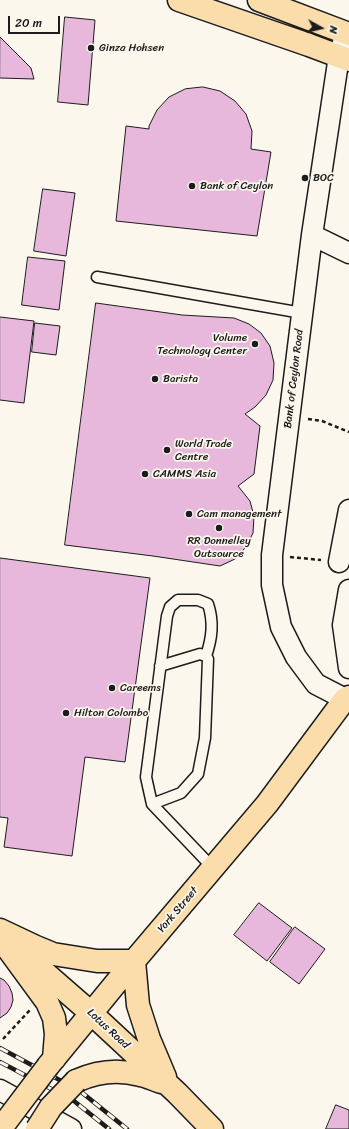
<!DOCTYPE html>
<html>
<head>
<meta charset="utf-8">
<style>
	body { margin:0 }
	#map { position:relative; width:349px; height:1129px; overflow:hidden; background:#fbf7ec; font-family:Sriracha,sans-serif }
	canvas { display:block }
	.north { position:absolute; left:301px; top:8px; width:40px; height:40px; -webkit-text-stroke:3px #fbf7ec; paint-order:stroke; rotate:98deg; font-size:11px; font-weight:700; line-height:16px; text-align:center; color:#1c1c1c }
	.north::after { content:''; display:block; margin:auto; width:14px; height:18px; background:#1c1c1c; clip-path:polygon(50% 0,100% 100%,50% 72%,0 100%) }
	.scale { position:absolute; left:8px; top:16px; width:52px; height:18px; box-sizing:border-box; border:2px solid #1c1c1c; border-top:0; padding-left:5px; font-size:12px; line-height:14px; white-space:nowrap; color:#1c1c1c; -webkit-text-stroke:3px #fbf7ec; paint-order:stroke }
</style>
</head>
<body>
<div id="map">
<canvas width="349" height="1129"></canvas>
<div class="north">N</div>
<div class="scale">20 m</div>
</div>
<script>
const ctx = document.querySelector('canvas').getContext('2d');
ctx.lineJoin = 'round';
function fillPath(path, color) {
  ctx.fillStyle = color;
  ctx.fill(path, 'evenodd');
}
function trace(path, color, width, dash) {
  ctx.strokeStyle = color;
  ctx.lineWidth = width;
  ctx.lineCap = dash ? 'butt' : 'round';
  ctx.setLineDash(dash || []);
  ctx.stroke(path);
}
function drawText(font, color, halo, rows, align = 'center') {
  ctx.font = font + ' Sriracha,sans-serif';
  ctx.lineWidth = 3.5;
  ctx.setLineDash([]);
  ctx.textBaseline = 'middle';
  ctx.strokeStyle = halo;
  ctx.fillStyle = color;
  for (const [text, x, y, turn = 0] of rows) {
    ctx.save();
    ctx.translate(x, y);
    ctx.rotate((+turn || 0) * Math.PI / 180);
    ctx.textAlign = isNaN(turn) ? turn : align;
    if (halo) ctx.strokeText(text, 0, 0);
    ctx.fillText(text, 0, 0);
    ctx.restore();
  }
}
const building = new Path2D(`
	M 65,17 L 95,20 L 88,105 L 58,102 Z
	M 0,37 L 31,68 L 34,79 L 0,78 Z
	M 203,87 L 220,91 L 235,101 L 246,114 L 252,131 L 251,149 L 271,152 L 257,236 L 116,221 L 126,126 L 149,129 L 149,126 L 157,110 L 169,97 L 185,89 Z
	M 43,189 L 75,193 L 66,256 L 34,251 Z
	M 28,257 L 65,261 L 59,310 L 22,305 Z
	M 96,303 L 182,315 L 234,318 L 249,324 L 261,333 L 270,346 L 274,363 L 273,380 L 266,395 L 255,407 L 245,414 L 260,426 L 254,474 L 238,486 L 250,501 L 254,516 L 253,533 L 246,547 L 235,559 L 220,566 L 153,556 L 65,545 Z
	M 0,317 L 34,321 L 24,403 L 0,400 Z
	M 35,323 L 60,326 L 56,355 L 32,352 Z
	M 0,558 L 150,578 L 125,762 L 85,757 L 72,856 L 4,847 L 8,818 L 0,817 Z
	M 259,903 L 292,928 L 267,961 L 234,935 Z
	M 295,927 L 325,949 L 299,984 L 270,962 Z
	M 0,978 L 4,980 L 9,986 L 12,993 L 13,1000 L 11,1007 L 7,1013 L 0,1018 Z
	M 336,1105 L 349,1110 L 349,1129 L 326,1129 Z`);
fillPath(building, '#e7b8db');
trace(building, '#1c1c1c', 1);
const lane = new Path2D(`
	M 97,277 L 302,313
	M 206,656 C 212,638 214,622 208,604 L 198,600 L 178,600 L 170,607 L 167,616 L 146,777 L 152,804 L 213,868
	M 152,804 L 181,793 L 198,774 L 205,738 L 208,659 L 206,656 L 200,654 L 160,666`);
const street = new Path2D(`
	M 312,235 L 349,253
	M 339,562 L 349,510
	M 349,590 L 343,625 L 349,668
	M 345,699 L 316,684 L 296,657 L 281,627 L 272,585 L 272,555 L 312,235 L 339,56 L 346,33
	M 0,1090 L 71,1129`);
const primary = new Path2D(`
	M 6,939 L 91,1013`);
const highway = new Path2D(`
	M 179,0 L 309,45 L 349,60
	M 259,0 L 349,34
	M 0,930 L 36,947 L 53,954 L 97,961 L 134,961
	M 0,938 L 47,1002 L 54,1018 L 56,1034 L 54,1059
	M 134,961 L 138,1005 L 149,1039 L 165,1077
	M 91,1013 L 177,1093 L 212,1129
	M 48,1066 L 134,961 L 267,804 L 345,699 L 349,697
	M 76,1081 C 96,1072 118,1069 140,1075 C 148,1076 154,1080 161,1082`);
trace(lane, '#1c1c1c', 13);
trace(street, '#1c1c1c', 23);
trace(primary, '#1c1c1c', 25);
trace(highway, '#1c1c1c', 25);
trace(new Path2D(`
	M 308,419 L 322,421 L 349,432
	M 290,557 L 321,560
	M 3,1039 L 30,1010`), '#1c1c1c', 2.5, [4, 3]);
trace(lane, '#fbf7ec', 10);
trace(street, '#fbf7ec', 20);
trace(primary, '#faddab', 22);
trace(highway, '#faddab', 22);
const rail = new Path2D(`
	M 0,1048 L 80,1091 L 127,1129
	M 0,1062 L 74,1101 L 109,1129`);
trace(rail, '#1c1c1c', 4.5);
trace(rail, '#fbf7ec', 3, [9]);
const highwayBridge = new Path2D(`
	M 5,1123 L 48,1066
	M 37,1129 L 51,1107 L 76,1081`);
trace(highwayBridge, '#1c1c1c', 25, []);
trace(highwayBridge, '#faddab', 22);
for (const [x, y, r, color] of [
	[91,48,4,"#1c1c1c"],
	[305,178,4,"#1c1c1c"],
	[192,186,4,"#1c1c1c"],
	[255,344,4,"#1c1c1c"],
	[155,379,4,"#1c1c1c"],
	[167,450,4,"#1c1c1c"],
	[145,474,4,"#1c1c1c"],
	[189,514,4,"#1c1c1c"],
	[219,528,4,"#1c1c1c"],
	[112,688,4,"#1c1c1c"],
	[66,713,4,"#1c1c1c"]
]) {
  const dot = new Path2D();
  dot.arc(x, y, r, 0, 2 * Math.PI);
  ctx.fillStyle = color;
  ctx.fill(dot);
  trace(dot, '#fbf7ec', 1.5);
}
drawText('11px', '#1c1c1c', '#fbf7ec', [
	["Ginza Hohsen",99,48],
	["BOC",313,178],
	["Bank of Ceylon",200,186],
	["Volume",247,338,"right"],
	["Technology Center",247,351,"right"],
	["Barista",163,379],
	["World Trade",175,444],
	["Centre",175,457],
	["CAMMS Asia",153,474],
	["Cam management",197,514],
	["RR Donnelley",219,541,"center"],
	["Outsource",219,554,"center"],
	["Careems",120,688],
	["Hilton Colombo",74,713]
], 'left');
drawText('11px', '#1c1c1c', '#fbf7ec', [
	["Bank of Ceylon Road",294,379,-83],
	["York Street",178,910,-50],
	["Lotus Road",108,1029,43]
]);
</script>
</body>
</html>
